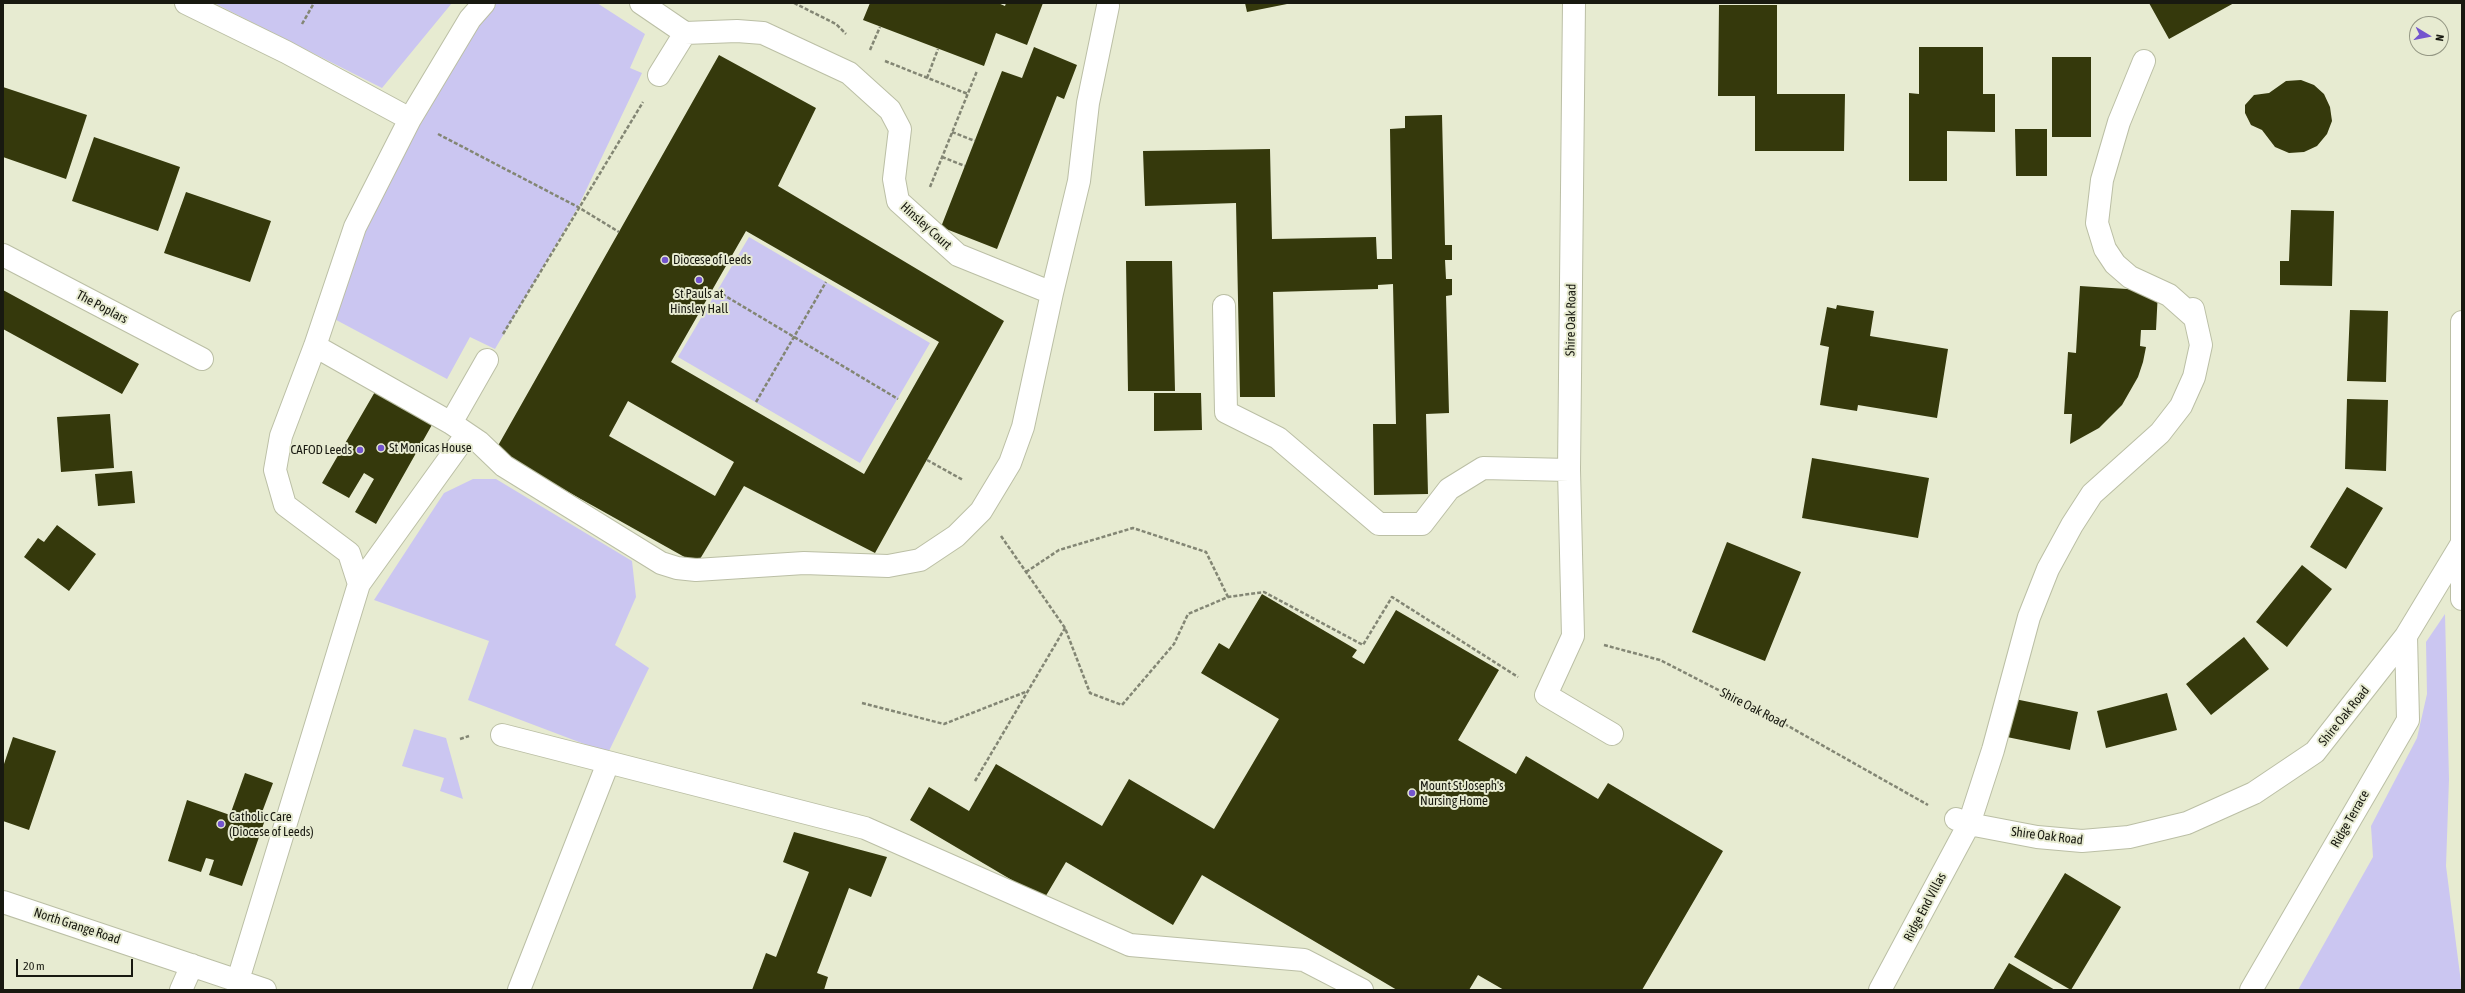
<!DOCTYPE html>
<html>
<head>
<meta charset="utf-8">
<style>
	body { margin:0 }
	#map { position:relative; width:2465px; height:993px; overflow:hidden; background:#e7ebd1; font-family:"Asap Condensed",sans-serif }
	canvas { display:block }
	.frame { position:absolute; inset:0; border:4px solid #181910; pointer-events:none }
	.north { position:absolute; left:2409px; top:16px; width:40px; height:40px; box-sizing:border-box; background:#e7ebd1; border:1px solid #949784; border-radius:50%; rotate:100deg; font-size:11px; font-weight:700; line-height:16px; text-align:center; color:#181910 }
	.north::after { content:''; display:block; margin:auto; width:14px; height:18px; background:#7455ce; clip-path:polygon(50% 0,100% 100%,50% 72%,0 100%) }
	.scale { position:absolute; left:16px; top:959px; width:117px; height:18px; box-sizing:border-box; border:2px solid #181910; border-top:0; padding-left:5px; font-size:12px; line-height:14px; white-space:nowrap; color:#181910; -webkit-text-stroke:3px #e7ebd1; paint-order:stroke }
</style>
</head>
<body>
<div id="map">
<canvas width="2465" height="993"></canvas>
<div class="frame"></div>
<div class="north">N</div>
<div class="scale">20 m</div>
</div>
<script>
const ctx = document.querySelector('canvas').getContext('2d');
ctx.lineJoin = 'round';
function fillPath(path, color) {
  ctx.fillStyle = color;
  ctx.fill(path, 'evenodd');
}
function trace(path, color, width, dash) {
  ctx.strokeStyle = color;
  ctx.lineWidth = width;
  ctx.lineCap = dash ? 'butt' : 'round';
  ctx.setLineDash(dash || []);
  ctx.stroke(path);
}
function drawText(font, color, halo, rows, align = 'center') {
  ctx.font = font + ' "Asap Condensed",sans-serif';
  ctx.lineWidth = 4;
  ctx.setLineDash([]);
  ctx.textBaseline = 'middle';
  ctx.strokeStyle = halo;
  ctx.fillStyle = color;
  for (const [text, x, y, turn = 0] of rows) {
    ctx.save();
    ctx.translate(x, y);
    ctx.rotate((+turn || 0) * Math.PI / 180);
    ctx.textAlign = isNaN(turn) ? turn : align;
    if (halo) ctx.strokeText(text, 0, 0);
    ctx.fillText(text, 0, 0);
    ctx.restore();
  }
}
fillPath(new Path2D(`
	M 214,3 L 452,3 L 382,88 Z
	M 484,3 L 597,3 L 645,34 L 630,68 L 642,73 L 578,207 L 495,349 L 470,337 L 447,379 L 325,314 L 355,227 Z
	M 749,237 L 930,343 L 860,463 L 678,357 Z
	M 473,479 L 496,479 L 632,561 L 636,597 L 615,645 L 649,668 L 608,753 L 468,700 L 489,641 L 374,600 L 444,493 Z
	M 2445,614 L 2449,779 L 2446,866 L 2462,990 L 2298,990 L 2373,857 L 2371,826 L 2417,738 L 2427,694 L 2426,642 Z
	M 414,729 L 446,738 L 463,799 L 440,791 L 444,778 L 402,766 Z`), '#cbc6f1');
fillPath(new Path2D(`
	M 870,3 L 998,3 L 1005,6 L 1006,3 L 1043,3 L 1027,45 L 996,33 L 984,66 L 863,20 Z
	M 1245,3 L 1287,3 L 1287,4 L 1247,12 Z
	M 2149,3 L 2234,3 L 2169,39 Z
	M 1719,5 L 1777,5 L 1777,94 L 1845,94 L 1844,151 L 1755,151 L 1755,96 L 1718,96 Z
	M 1034,47 L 1077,65 L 1064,99 L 1057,96 L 997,249 L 941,227 L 1002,71 L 1022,78 Z
	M 1919,47 L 1983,47 L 1983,94 L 1995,94 L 1995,132 L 1947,131 L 1947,181 L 1909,181 L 1909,93 L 1919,94 Z
	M 719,55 L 816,108 L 778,186 L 1004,321 L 875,553 L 744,486 L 697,564 L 495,451 ZM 746,231 L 939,342 L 864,474 L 671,362 ZM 628,401 L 734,462 L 715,496 L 609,436 Z
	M 2052,57 L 2091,57 L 2091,137 L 2052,137 Z
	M 2301,80 L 2314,85 L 2324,94 L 2330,107 L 2332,121 L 2327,134 L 2317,146 L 2304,152 L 2289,153 L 2275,147 L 2262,130 L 2251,125 L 2245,113 L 2245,105 L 2254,95 L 2269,93 L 2286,81 Z
	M 3,87 L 87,115 L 66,179 L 3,157 Z
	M 1442,115 L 1445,245 L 1452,245 L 1452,260 L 1445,260 L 1446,279 L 1452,279 L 1452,295 L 1446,296 L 1449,413 L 1426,414 L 1428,494 L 1374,495 L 1373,424 L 1396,424 L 1393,284 L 1378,285 L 1378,289 L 1273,292 L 1275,397 L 1240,397 L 1236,203 L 1145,206 L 1143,151 L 1270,149 L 1272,239 L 1376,237 L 1377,259 L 1392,259 L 1390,129 L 1405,128 L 1405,116 Z
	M 2015,129 L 2047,129 L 2047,176 L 2016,176 Z
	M 94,137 L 180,167 L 158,231 L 72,201 Z
	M 186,192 L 271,221 L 250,282 L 164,253 Z
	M 2291,210 L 2334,211 L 2332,286 L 2280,285 L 2280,261 L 2289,261 Z
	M 1126,261 L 1172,261 L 1175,391 L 1128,391 Z
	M 2080,286 L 2158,291 L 2156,330 L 2141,330 L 2140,346 L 2146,347 L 2143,362 L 2138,377 L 2122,405 L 2099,428 L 2070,444 L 2072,414 L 2064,414 L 2068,352 L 2076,353 Z
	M 3,290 L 139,364 L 122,394 L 3,329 Z
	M 1837,305 L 1874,311 L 1870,336 L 1948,349 L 1937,418 L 1858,405 L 1857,411 L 1820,405 L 1829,347 L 1820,345 L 1827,307 L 1836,309 Z
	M 2350,310 L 2388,311 L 2386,382 L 2347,381 Z
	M 376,390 L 433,423 L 376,524 L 355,512 L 374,479 L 364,473 L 349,498 L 322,483 Z
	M 1154,393 L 1201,393 L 1202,430 L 1154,431 Z
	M 2347,399 L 2388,400 L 2386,471 L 2345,469 Z
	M 110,414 L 114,468 L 61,472 L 57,417 Z
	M 1812,458 L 1929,478 L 1918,538 L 1802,518 Z
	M 132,471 L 135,503 L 98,506 L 95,474 Z
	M 2347,487 L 2383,508 L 2346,569 L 2310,547 Z
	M 57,525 L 96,554 L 69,591 L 24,557 L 38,538 L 44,542 Z
	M 1727,542 L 1801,572 L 1765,661 L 1692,632 Z
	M 2302,565 L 2332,589 L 2287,647 L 2256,622 Z
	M 1262,594 L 1357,650 L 1352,657 L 1364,664 L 1396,610 L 1499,670 L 1458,740 L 1516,774 L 1526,756 L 1598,799 L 1608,783 L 1723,851 L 1642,990 L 1504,990 L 1478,975 L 1469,990 L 1397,990 L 1202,875 L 1173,925 L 1066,862 L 1044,899 L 910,820 L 929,787 L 969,811 L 996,764 L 1102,826 L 1129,779 L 1214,829 L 1279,719 L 1201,673 L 1219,643 L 1229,649 Z
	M 2244,637 L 2269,669 L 2211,715 L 2186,684 Z
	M 2167,693 L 2177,730 L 2106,748 L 2097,711 Z
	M 2010,698 L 2078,712 L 2070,750 L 2002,736 Z
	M 13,737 L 56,751 L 29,830 L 3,821 L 3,767 Z
	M 245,773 L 273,783 L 261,815 L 266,817 L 242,886 L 209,875 L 214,860 L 206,858 L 201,872 L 168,861 L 187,800 L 230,815 Z
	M 794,832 L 887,857 L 871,897 L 849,888 L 817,973 L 828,977 L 824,990 L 752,990 L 766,953 L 776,957 L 809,872 L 783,862 Z
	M 2065,873 L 2121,907 L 2071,990 L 2014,957 Z
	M 2009,963 L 2055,990 L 1993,990 Z`), '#35390c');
const minor = new Path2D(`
	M 186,3 L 286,52 L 410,119 L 470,19 L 484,3
	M 641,3 L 685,33
	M 1574,3 L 1569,470 L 1573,636 L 1546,695 L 1612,734
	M 685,33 L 737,31 L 763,33 L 849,73 L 890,110 L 900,129 L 894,179 L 898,201 L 958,255 L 1052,293
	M 2144,61 L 2119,122 L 2102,180 L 2097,223 L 2105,249 L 2115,264 L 2130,277 L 2169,295 L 2195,318
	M 659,75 L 685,33
	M 3,255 L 202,359
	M 1224,306 L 1226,412 L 1278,438 L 1379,524 L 1422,524 L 1449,489 L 1483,468 L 1569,470
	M 2462,322 L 2462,599
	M 315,346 L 451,423 L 479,442 L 504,466 L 661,563 L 677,568 L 696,570 L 804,563 L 888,566 L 920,560 L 956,536 L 981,511 L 1010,463 L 1023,427 L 1052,293 L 1079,181 L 1088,103 L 1108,6
	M 451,423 L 487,360
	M 359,584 L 467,434
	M 502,735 L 865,828 L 1130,945 L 1304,960 L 1362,990
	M 1956,819 L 1969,824 L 2037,837 L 2082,841 L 2129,837 L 2187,823 L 2254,793 L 2315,752 L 2406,636 L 2461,545
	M 3,902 L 265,990
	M 238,980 L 359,584 L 349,553 L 285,505 L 275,470 L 281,436 L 315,346 L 355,227 L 410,119
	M 181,990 L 192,965
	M 519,990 L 608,763
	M 1880,990 L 1969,824 L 1993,750 L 2029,617 L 2048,569 L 2072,525 L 2092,494 L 2160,433 L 2181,406 L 2194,377 L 2201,345 L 2193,309
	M 2251,990 L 2408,720 L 2406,636`);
trace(minor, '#bbbfa5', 24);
trace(new Path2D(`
	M 794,3 L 836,24 L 846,34
	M 302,24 L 314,3
	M 870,50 L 880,27
	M 885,61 L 968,94
	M 927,78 L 938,49
	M 952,132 L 975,141
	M 438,134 L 578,207 L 619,232
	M 942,157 L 965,166
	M 930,187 L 977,71
	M 717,291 L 898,399
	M 503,334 L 643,102
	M 756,402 L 826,282
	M 927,460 L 963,480
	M 1001,536 L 1065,628 L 1090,693 L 1122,705 L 1174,644 L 1188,614 L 1228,597 L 1264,592 L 1363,645 L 1392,597 L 1518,677
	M 1026,572 L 1059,550 L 1133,528 L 1206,552 L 1228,597
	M 1604,645 L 1660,660 L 1781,722 L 1928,805
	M 862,703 L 944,724 L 1028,691
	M 460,739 L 469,736
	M 975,781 L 1065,628`), '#838674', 2.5, [4, 2]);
trace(minor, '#fff', 22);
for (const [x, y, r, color] of [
	[665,260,4,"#7455ce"],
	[699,280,4,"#7455ce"],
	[381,448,4,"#7455ce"],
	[360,450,4,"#7455ce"],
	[1412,793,4,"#7455ce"],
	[221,824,4,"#7455ce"]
]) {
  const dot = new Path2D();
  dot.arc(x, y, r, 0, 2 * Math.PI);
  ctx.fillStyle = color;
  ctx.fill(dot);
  trace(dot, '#e7ebd1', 1.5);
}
drawText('13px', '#181910', '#e7ebd1', [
	["Hinsley Court",926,226,42],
	["The Poplars",102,307,28],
	["Shire Oak Road",1571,320,-89],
	["Shire Oak Road",1753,708,27],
	["Shire Oak Road",2344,716,-51],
	["Ridge Terrace",2350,819,-60],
	["Shire Oak Road",2047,836,7],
	["Ridge End Villas",1925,907,-62],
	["North Grange Road",77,926,18]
]);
drawText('13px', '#181910', '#e7ebd1', [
	["Diocese of Leeds",673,260],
	["St Pauls at",699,294,"center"],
	["Hinsley Hall",699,309,"center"],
	["St Monicas House",389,448],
	["CAFOD Leeds",352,450,"right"],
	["Mount St Joseph's",1420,786],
	["Nursing Home",1420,801],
	["Catholic Care",229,817],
	["(Diocese of Leeds)",229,832]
], 'left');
</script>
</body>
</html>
